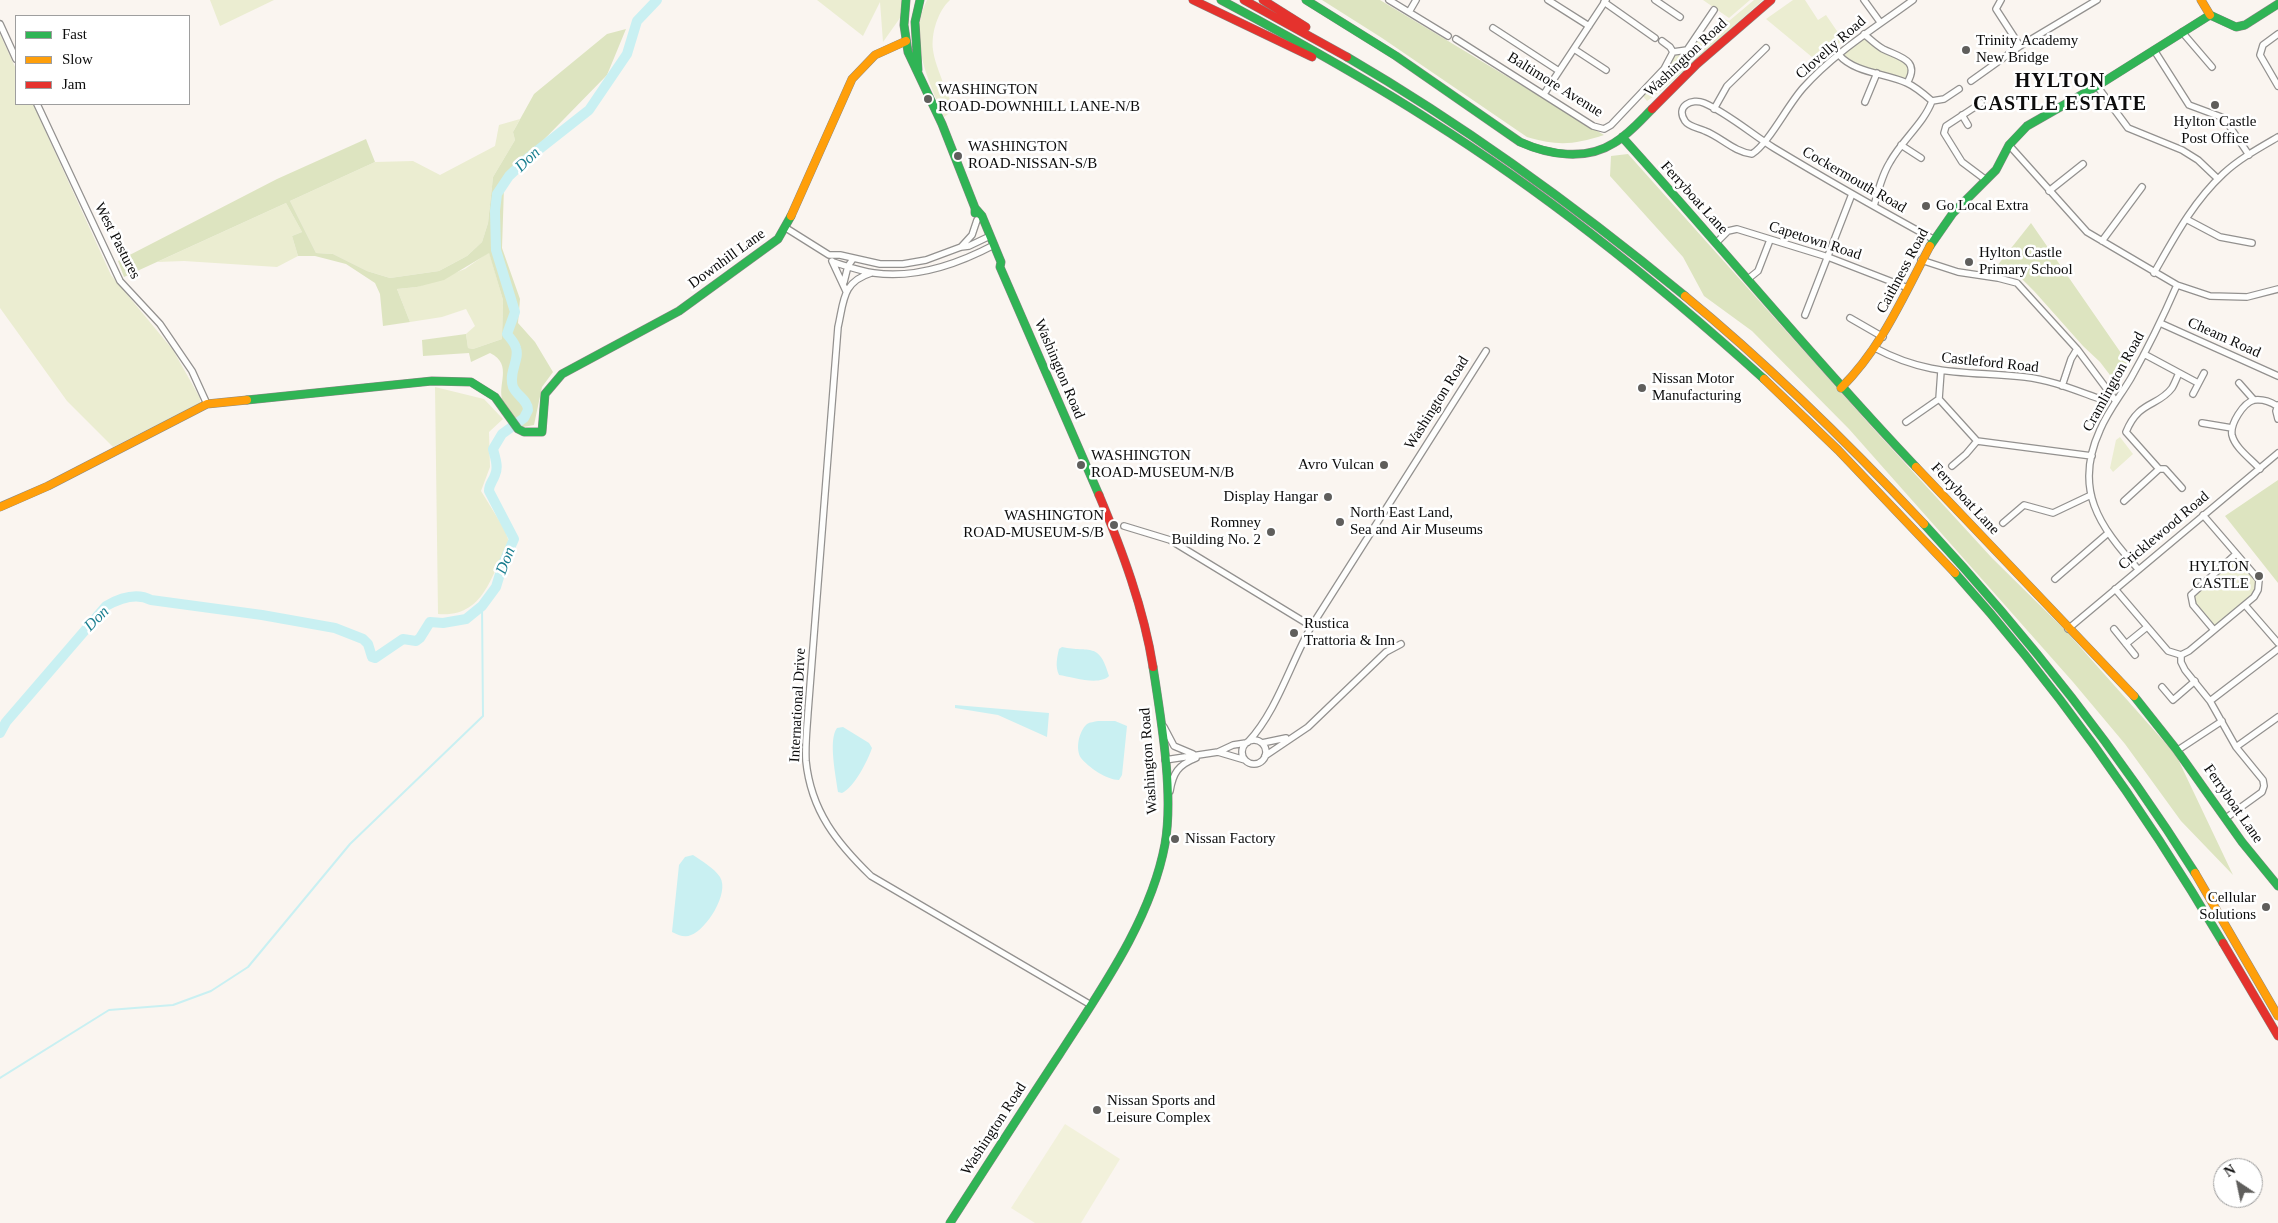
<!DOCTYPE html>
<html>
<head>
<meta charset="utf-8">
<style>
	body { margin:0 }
	#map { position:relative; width:2278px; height:1223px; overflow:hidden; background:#faf5f0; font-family:"Times New Roman",serif }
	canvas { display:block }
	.legend { position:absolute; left:15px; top:15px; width:175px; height:90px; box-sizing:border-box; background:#fff; border:1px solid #9e9e9e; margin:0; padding:6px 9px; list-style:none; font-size:15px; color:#0c0c0c }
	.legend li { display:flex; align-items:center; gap:10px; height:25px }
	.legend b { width:25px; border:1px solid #9e9e9e }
	.north { position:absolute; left:2213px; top:1158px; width:50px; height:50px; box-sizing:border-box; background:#fff; border:1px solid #9e9e9e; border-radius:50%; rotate:326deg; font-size:14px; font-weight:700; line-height:20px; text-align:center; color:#0c0c0c }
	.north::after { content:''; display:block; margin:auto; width:18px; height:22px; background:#5f5e5c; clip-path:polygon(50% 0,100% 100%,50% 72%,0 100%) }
</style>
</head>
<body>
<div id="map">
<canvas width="2278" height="1223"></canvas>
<ul class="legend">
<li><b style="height:6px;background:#30b455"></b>Fast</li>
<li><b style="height:6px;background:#ff9f0a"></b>Slow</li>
<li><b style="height:6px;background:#e5322d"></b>Jam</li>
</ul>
<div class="north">N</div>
</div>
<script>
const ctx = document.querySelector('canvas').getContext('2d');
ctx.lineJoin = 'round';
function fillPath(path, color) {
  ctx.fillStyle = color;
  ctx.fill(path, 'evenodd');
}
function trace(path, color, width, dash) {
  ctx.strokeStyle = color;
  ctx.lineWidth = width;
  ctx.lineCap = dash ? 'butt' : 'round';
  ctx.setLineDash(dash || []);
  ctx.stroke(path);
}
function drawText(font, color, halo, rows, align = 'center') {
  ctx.font = font + ' "Times New Roman",serif';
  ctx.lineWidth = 5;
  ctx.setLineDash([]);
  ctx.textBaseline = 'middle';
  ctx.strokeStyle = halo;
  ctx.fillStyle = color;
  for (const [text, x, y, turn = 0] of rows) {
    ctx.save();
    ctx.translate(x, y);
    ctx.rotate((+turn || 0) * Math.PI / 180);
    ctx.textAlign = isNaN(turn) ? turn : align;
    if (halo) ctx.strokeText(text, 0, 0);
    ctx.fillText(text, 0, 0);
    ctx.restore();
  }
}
fillPath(new Path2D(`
	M 210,0 L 274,0 L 220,26 Z
	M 817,0 L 902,0 L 900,18 L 883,42 L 880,2 L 863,36 Z
	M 927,0 L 950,0 C 938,11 931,33 933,50 C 935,66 948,93 954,110 L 944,117 C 929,82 907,38 927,0 Z
	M 1703,0 L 1750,0 L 1729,18 Z
	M 1754,0 L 1763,0 L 1661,91 L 1647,101 L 1642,95 L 1663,73 L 1675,56 L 1685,53 L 1703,31 L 1709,35 L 1723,18 L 1729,21 Z
	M 1793,0 L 1805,0 L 1818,20 L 1826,15 L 1839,34 L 1845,38 L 1818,62 L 1766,19 Z
	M 0,34 L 16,69 L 16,104 L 33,104 L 111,275 L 173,350 L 200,398 L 200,403 L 113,447 L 67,401 L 0,308 Z
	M 1864,34 L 1912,68 L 1907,83 L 1865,69 L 1839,55 Z
	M 520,119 L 513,132 L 515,140 L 493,177 L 488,223 L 482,242 L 467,256 L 439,271 L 390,278 L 367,271 L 333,254 L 316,253 L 290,201 L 375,162 L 413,161 L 440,175 L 495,146 L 499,125 Z
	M 286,203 L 302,232 L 292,236 L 298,256 L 277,267 L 184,261 L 157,262 Z
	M 489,252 L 503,300 L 502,339 L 473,349 L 468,348 L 466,334 L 475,326 L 466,309 L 442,317 L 410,322 L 397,289 L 417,287 L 465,269 Z
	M 435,387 L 484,399 L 503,419 L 489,432 L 490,467 L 481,491 L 505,530 L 509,542 C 491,574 485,618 438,614 Z
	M 2120,437 L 2133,454 L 2113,472 L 2110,468 L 2116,440 Z
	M 2236,554 L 2256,575 L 2258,590 L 2214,630 L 2193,605 L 2191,595 Z`), '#ebedd1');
fillPath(new Path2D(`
	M 1322,0 L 1380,0 L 1604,135 C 1573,145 1558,146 1527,137 L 1382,38 Z
	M 626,29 L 607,75 L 520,164 L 504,187 L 502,248 L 520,299 L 518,323 L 535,342 L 553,372 L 542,387 L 534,425 L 523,427 C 516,420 508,412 503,402 C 496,385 514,365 490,353 L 471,362 L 469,353 L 423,356 L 422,340 L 466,334 L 468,348 L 473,349 L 502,339 L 503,300 L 489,253 L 444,280 L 417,287 L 397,289 L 410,322 L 383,326 L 380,294 L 375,283 L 346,264 L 315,256 L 298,256 L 292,236 L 302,232 L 286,203 L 124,277 L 118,261 L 277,179 L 366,139 L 375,162 L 290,201 L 316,253 L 333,254 L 367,271 L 390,278 L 439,271 L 467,256 L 482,242 L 488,223 L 493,177 L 515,140 L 513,132 L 534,94 L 607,34 Z
	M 1628,154 L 1871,426 L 1992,558 L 2066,631 L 2176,755 L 2233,875 L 2181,821 L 2125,744 L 2073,682 L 1849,429 L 1752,331 L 1704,296 L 1683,257 L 1610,176 L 1611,156 Z
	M 2031,223 L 2130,366 L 2120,381 L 2113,379 L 2100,362 L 2083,346 L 2034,291 L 2022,279 L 2008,273 L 1993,271 Z
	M 2278,480 L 2278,583 L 2225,516 Z`), '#dde4c0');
fillPath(new Path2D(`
	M 1065,1124 L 1120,1159 L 1081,1223 L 1035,1223 L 1011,1208 Z`), '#f2f1db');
fillPath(new Path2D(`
	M 1062,647 C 1090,653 1099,641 1109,676 C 1099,686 1072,677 1059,675 C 1055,666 1057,658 1059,649 Z
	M 955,705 L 1049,713 L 1047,737 L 998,715 L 955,708 Z
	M 1098,721 L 1115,721 L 1127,726 L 1122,775 L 1119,780 C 1107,780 1088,767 1081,758 C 1075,749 1079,731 1087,724 C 1090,722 1094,722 1098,721 Z
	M 843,727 L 869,743 L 872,748 C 868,760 854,788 842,793 L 838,792 C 836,776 828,740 837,728 Z
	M 693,855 C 702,861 714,868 720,877 C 730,893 706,930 691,935 C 685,938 678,935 672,932 L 679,865 L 685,857 Z`), '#c9f0f2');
trace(new Path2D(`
	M 0,1078 L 109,1010 L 173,1005 L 211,991 L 248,967 L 350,844 L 483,716 L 482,606`), '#c9f0f2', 2);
trace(new Path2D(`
	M 0,733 L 6,722 L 106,606 C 120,598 136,592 151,600 L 262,615 L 335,628 L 363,639 L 368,644 L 372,657 L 375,658 L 403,639 L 416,641 L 420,638 L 430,622 L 443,623 L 466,619 L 482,606 L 496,587 L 503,564 L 514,539 L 489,491 C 489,484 493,481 495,475 C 499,467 495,457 493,449 L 502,434 L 524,418 L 528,410 C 528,400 517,396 513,387 C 508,372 520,360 516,348 C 515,343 510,338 507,334 L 515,312 L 496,250 L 495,211 L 497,194 L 509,176 L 528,158 L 589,110 L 627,54 L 637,21 L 657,0`), '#c9f0f2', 10);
const street = new Path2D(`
	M 1389,0 L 1448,36
	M 1548,0 L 1589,26
	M 1655,0 L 1680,17
	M 1864,0 L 1880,22
	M 1913,0 C 1875,28 1835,52 1803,88 C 1787,106 1769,143 1752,154 C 1734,152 1721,137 1705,131 C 1699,128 1689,127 1685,121 C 1675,106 1692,98 1704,103 C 1726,112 1753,135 1774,148 C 1827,180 1880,210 1933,239
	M 2001,0 L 1996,9 L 2020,46
	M 1604,2 L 1655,38
	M 1409,12 L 1416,0
	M 0,24 L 16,59
	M 1493,28 L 1559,71
	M 2182,32 L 2212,67
	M 1864,34 C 1870,39 1876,45 1883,49 C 1899,57 1921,60 1907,83
	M 2278,34 L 2263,45 L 2260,55 L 2278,86
	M 1456,39 L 1593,126 L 1604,129 L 1611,125 L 1664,69 L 1673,52
	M 1662,41 L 1670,47 L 1673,52
	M 1574,49 L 1606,70
	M 2154,50 L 2189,105 L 2224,118 L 2249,155
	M 1673,52 L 1687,50 L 1714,10
	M 1839,55 C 1855,73 1884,73 1907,83 C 1916,87 1924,94 1932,101
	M 1971,81 L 2020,46 L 2097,0
	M 2097,86 L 2128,128 L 2182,150 L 2198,160 L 2218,179
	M 1544,94 L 1606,0
	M 1932,101 L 1944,99 L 1959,89
	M 1865,102 L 1877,73
	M 1981,103 L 1946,126 L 1944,133 L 1962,162 L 1986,180
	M 37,104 L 120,281 L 160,324 L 192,371 L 207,404
	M 1714,109 L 1727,86 L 1766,48
	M 1962,115 L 1968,125
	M 1901,145 L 1921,158
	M 2009,145 L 2087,232 L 2177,285 L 2210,296 L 2247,297 L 2278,289
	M 2049,191 L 2083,164
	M 1874,206 C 1878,191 1882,175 1890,162 C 1902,140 1924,123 1932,101
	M 2186,219 L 2220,237 L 2252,243
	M 786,228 L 829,255 L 840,255 L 880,264 L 903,264 L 926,260 L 961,247 L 969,246 L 990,236
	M 2102,241 L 2142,187
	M 1717,242 L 1728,231 L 1737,229 L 1828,257 L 1908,288
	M 961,247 L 972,235 L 977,220
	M 1921,260 L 1958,272 L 1998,278 L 2017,283 L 2077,349 L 2115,400
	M 832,261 L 846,291
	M 833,262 C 846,266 860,271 874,273 C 916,279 958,264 994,245
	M 871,273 C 842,282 844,301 838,327 L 808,712 C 807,728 805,745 806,761 C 811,811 837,843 871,876 L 1091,1005
	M 2154,273 C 2174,238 2193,202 2223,174 C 2239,159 2259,148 2278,137
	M 1748,279 L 1758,271 L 1770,240
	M 844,282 L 848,266 L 853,259
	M 1805,315 L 1852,194
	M 1850,318 L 1883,337
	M 2160,323 L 2278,376
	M 1875,348 C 1929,377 1967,371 2025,377 C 2052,380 2077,391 2103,400
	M 2144,354 L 2198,383
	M 1941,371 L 1939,399 L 1977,441 L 2092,456
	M 2239,383 L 2254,400
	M 2062,386 L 2071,359 L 2077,349
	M 2193,394 L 2204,373
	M 2278,405 L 2276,411 L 2278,419
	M 1906,422 L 1939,399
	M 2202,423 L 2232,428
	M 1952,466 L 1966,454 L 1977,441
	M 2159,469 L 2126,432 C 2139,400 2158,407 2172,388 C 2175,383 2177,377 2179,373
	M 2260,469 C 2251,459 2235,448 2232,435 C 2230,424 2243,403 2254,400 C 2262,399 2271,402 2277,406
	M 2124,501 L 2159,469 L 2165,469 L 2182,488
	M 2003,523 L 2024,505 L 2053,513 L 2091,495
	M 1124,526 L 1170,540 L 1311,626
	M 2138,569 C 2099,526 2073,489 2100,430 C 2108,411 2121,395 2131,378 C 2148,348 2163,317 2177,285
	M 2055,579 L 2107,534
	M 2115,589 L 2168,651 L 2181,655 L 2189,651 L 2254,597 L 2258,590 L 2259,580 L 2203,515
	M 2245,605 L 2278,643
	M 2068,629 L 2278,453
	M 2114,629 L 2135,655
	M 2214,630 L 2193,605 L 2191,595 L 2236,554
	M 2126,644 L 2147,627
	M 2181,655 L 2181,662 L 2185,670 L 2210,701 L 2236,747 L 2263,780 L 2264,786 L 2262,792 L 2226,818
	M 2162,687 L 2173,700 L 2195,681
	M 2210,701 L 2278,649
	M 1164,727 L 1174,746 L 1193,754
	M1242 752a12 12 0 1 1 24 0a12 12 0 1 1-24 0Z
	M 1248,742 C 1277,711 1290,664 1311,627 L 1486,351
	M 1262,743 L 1286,738
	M 2236,747 L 2278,717
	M 2178,750 L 2222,721
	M 1218,752 L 1245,760
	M 1265,756 L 1308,727 L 1386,652 L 1401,644
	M 1165,760 L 1218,752 L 1233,745 L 1246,743
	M 1170,791 C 1173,773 1178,765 1196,758`);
const fast = new Path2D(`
	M 906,0 L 904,25 L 908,52 L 942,124 L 975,208 L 975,213
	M 1221,0 C 1292,38 1363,77 1431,121 C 1550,196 1660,285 1764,379
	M 1306,0 L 1396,56 L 1520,142 C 1549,155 1586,161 1614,143 C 1629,134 1640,121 1652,109
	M 2210,15 L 2236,27 L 2245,25 L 2278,4
	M 1347,57 C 1467,127 1578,208 1685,296
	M 918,70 L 915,22 L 920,0
	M 1622,137 C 1721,246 1814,360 1916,467
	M 975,208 L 982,216 L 1001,262 L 1000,267 L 1099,495
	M 1930,246 L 1953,213 L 1996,170 L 2009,145 L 2027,126 L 2097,86 L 2210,15
	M 247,400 L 432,381 L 471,382 L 495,397 L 518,429 L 524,432 L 542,432 L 545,394 L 562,374 L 679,311 L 778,239 L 791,216
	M 1924,524 C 2024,632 2117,749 2195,873
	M 1955,573 C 2057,686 2145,811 2223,943
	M 2134,696 L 2176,749 L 2242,842 L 2278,886
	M 950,1223 C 986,1167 1022,1111 1059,1055 C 1100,991 1151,920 1165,844 C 1174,793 1161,719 1153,667`);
const slow = new Path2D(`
	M 2201,0 L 2210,15
	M 791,216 L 852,79 L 875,55 L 906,41
	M 1685,296 C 1770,366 1849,444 1924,524
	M 1764,379 L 1838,450 L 1955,573
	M 1841,388 C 1882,347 1903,297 1930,246
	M 1916,467 L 2134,696
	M 0,507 L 48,486 L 207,404 L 247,400
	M 2195,873 L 2278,1016`);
const jam = new Path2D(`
	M 1193,0 L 1312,57
	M 1244,0 L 1347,57
	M 1263,0 L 1306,27
	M 1652,109 L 1697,64 L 1771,0
	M 1099,495 C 1122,550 1144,609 1153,667
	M 2223,943 L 2278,1036`);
trace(street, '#93918f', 8);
trace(fast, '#8a8885', 9);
trace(slow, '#8a8885', 9);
trace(jam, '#8a8885', 9);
trace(street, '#fefefd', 5.5);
trace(fast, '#30b455', 8);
trace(slow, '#ff9f0a', 8);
trace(jam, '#e5322d', 8);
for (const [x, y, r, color] of [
	[1966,50,5,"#5f5e5c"],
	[928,99,5,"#5f5e5c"],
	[2215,105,5,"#5f5e5c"],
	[958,156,5,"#5f5e5c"],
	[1926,206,5,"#5f5e5c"],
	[1969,262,5,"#5f5e5c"],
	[1642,388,5,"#5f5e5c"],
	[1081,465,5,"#5f5e5c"],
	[1384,465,5,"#5f5e5c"],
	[1328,497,5,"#5f5e5c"],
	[1340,522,5,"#5f5e5c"],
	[1114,525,5,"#5f5e5c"],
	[1271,532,5,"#5f5e5c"],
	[2259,576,5,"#5f5e5c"],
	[1294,633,5,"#5f5e5c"],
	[1175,839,5,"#5f5e5c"],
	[2266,907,5,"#5f5e5c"],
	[1097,1110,5,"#5f5e5c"]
]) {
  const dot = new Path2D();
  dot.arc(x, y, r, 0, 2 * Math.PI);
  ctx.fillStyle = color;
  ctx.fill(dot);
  trace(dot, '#fff', 2);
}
drawText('15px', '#0c0c0c', '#fff', [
	["Trinity Academy",1976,41],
	["New Bridge",1976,58],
	["WASHINGTON",938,90],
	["ROAD-DOWNHILL LANE-N/B",938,107],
	["Hylton Castle",2215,122,"center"],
	["Post Office",2215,139,"center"],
	["WASHINGTON",968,147],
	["ROAD-NISSAN-S/B",968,164],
	["Go Local Extra",1936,206],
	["Hylton Castle",1979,253],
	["Primary School",1979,270],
	["Nissan Motor",1652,379],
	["Manufacturing",1652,396],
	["WASHINGTON",1091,456],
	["ROAD-MUSEUM-N/B",1091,473],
	["Avro Vulcan",1374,465,"right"],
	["Display Hangar",1318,497,"right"],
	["North East Land,",1350,513],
	["Sea and Air Museums",1350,530],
	["WASHINGTON",1104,516,"right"],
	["ROAD-MUSEUM-S/B",1104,533,"right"],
	["Romney",1261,523,"right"],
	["Building No. 2",1261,540,"right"],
	["HYLTON",2249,567,"right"],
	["CASTLE",2249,584,"right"],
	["Rustica",1304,624],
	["Trattoria & Inn",1304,641],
	["Nissan Factory",1185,839],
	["Cellular",2256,898,"right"],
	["Solutions",2256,915,"right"],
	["Nissan Sports and",1107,1101],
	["Leisure Complex",1107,1118]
], 'left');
drawText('15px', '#0c0c0c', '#fff', [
	["Clovelly Road",1831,48,-41],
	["Washington Road",1686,58,-43],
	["Baltimore Avenue",1555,85,32],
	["Cockermouth Road",1854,180,30],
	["Ferryboat Lane",1694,198,48],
	["West Pastures",117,241,63],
	["Capetown Road",1815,241,18],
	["Downhill Lane",727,259,-36],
	["Caithness Road",1903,271,-62],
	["Cheam Road",2224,338,24],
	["Castleford Road",1990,363,6],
	["Washington Road",1059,369,67],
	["Cramlington Road",2114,382,-61],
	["Washington Road",1437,403,-58],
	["Ferryboat Lane",1965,499,47],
	["Cricklewood Road",2164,531,-40],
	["International Drive",798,705,-87],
	["Washington Road",1149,761,-94],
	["Ferryboat Lane",2233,804,55],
	["Washington Road",994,1129,-57]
]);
drawText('italic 16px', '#1b7f90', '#fff', [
	["Don",528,160,-44],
	["Don",506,561,-69],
	["Don",97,619,-45]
]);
ctx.letterSpacing = '1px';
drawText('bold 20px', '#0c0c0c', '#fff', [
	["HYLTON",2060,82],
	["CASTLE ESTATE",2060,105]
]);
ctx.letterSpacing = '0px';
</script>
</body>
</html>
